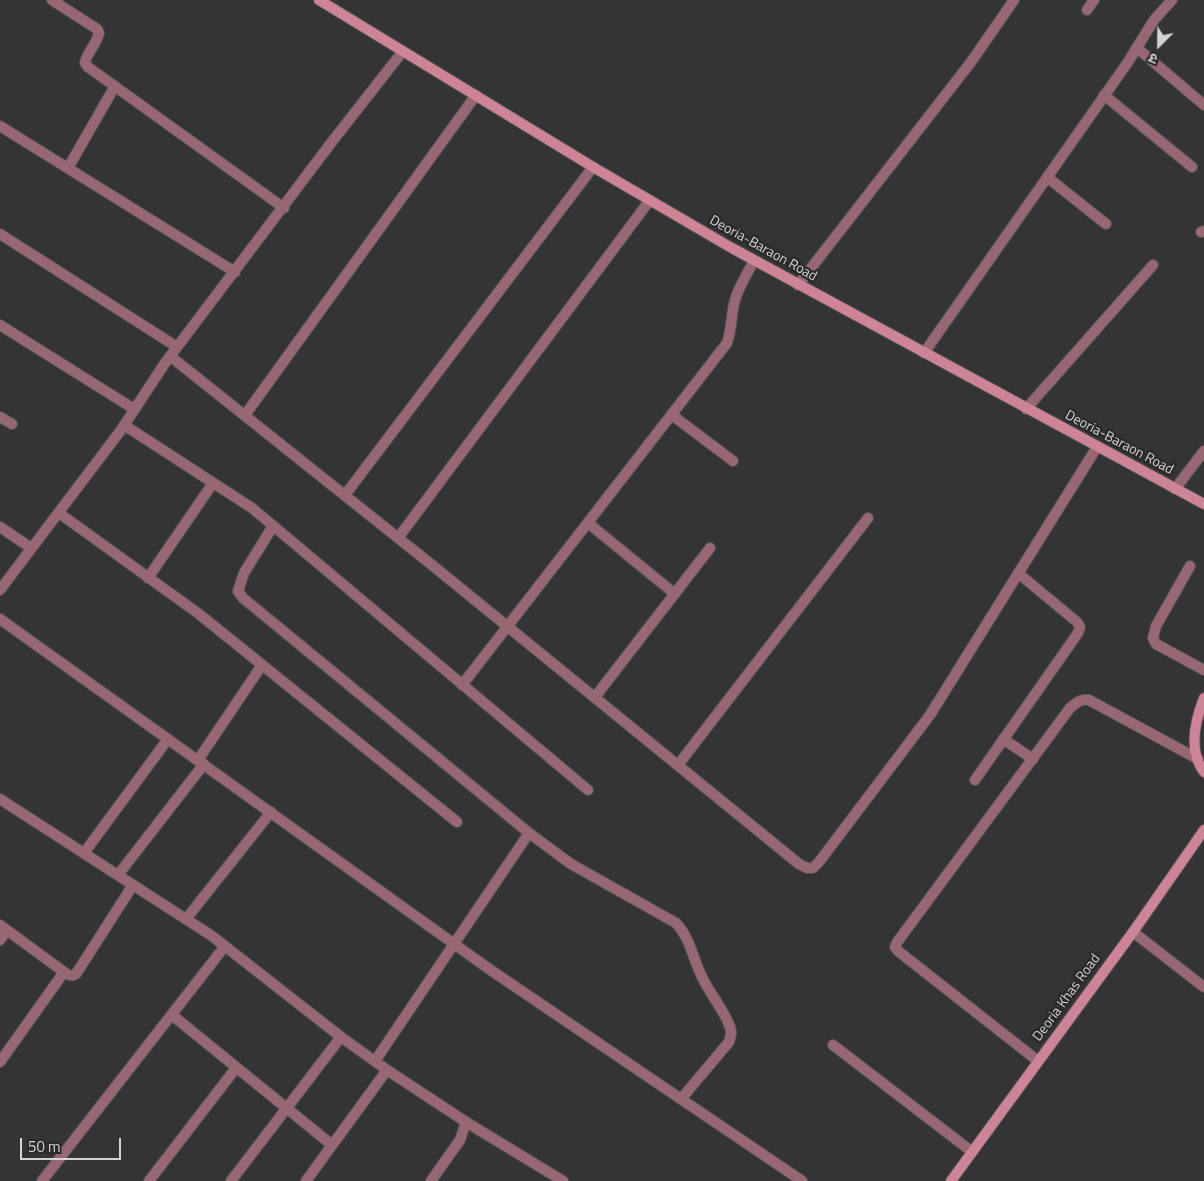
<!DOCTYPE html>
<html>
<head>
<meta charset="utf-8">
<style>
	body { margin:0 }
	#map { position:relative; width:1204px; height:1181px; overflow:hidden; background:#343437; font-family:"Titillium Web","Noto Sans Devanagari",sans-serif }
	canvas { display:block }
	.north { position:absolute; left:1134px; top:20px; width:50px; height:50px; -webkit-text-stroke:4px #2a2a2d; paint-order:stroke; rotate:203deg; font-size:14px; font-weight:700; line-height:20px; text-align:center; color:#d4d4d6 }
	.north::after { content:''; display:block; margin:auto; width:18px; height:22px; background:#d4d4d6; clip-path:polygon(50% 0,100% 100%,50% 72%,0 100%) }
	.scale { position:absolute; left:20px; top:1138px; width:101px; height:22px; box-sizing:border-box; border:2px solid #d4d4d6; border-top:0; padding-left:6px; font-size:15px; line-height:18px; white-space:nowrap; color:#d4d4d6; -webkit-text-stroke:4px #2a2a2d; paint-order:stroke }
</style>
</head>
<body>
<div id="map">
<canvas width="1204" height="1181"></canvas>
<div class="north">उ</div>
<div class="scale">50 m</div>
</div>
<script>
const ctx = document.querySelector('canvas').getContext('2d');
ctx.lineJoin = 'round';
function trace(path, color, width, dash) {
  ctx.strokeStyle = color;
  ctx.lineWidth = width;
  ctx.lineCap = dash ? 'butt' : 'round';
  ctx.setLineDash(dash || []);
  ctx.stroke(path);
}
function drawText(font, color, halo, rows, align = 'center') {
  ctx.font = font + ' "Titillium Web",sans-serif';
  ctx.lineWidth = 4.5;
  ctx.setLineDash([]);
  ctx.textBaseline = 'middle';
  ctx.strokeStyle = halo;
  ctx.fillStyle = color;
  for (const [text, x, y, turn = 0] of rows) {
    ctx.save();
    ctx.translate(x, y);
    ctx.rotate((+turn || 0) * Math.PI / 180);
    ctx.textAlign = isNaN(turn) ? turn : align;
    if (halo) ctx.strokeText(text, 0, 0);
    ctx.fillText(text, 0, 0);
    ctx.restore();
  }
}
const street = new Path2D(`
	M 52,0 L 97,29 L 99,33 C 97,44 87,52 85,63 L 88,67 L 284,208
	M 1087,10 L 1094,0
	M 1137,48 L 1204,105
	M 1104,95 L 1192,167
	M 0,126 L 235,272
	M 68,168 L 115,86
	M 1047,177 L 1106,224
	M 1201,232 L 1204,231
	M 0,234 L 177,347
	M 798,285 L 971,62 L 1014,0
	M 0,325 L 134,409
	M 924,353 L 1128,62 L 1154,20 L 1172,0
	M 170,356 L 432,565 L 799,864 L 807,868 L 813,868 L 819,862 L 930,715 L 1097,447
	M 1026,409 L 1153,265
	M 245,415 L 476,95
	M 672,415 L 733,461
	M 0,417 L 12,424
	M 124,425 L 252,508 L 588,790
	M 1175,489 L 1204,451
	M 345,495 L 593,167
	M 59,513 L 199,614 L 457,822
	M 588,523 L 675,594
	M 273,526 L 244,573 L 238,591 L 243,598 L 529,833 L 571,864 L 676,923 C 691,939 693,960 703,979 C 711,995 724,1010 730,1027 C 732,1032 731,1036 729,1042 L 681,1099
	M 0,527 L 31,548
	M 398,538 L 650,200
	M 1190,566 L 1156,626 L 1153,638 L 1156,644 L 1204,670
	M 148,578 L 213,483
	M 0,590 L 121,430 L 165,363 L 331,143 L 403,51
	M 0,619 L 492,971 L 802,1181
	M 462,685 L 727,343 C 732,329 731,314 735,300 C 739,286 748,273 754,260
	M 595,697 L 710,548
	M 1003,739 L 1033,759
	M 198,760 L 262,665
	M 678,765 L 868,518
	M 975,780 L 1078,633 L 1080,627 L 1077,622 L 1018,573
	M 0,799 L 212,936 L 341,1037 L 387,1070 L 466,1122 L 563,1181
	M 84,853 L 168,739
	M 118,875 L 204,764
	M 186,919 L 271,812
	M 0,925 L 64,972 C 68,975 71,977 76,974 L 133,885
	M 1133,932 L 1204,987
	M 0,940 L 7,930
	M 172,1015 L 332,1145
	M 833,1045 L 971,1151
	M 375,1061 L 529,833
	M 1038,1061 L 898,951 L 895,947 L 898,941 L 1070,708 C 1076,703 1080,699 1089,700 L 1198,759
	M 0,1062 L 64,972
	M 42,1181 L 225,946
	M 149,1181 L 236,1068
	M 231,1181 L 341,1037
	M 306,1181 L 387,1070
	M 431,1181 L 460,1140 L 466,1122`);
const secondary = new Path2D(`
	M 319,0 L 593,167 L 730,247 L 1204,504
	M 1204,698 C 1195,721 1188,751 1204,772
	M 951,1181 L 1133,932 L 1204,830`);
trace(street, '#515154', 12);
trace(secondary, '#515154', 12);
trace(street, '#976874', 10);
trace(secondary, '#ce8497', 10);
drawText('14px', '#d4d4d6', '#2a2a2d', [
	["Deoria-Baraon Road",763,249,29],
	["Deoria-Baraon Road",1119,443,28],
	["Deoria Khas Road",1067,998,-54]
]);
</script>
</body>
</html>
